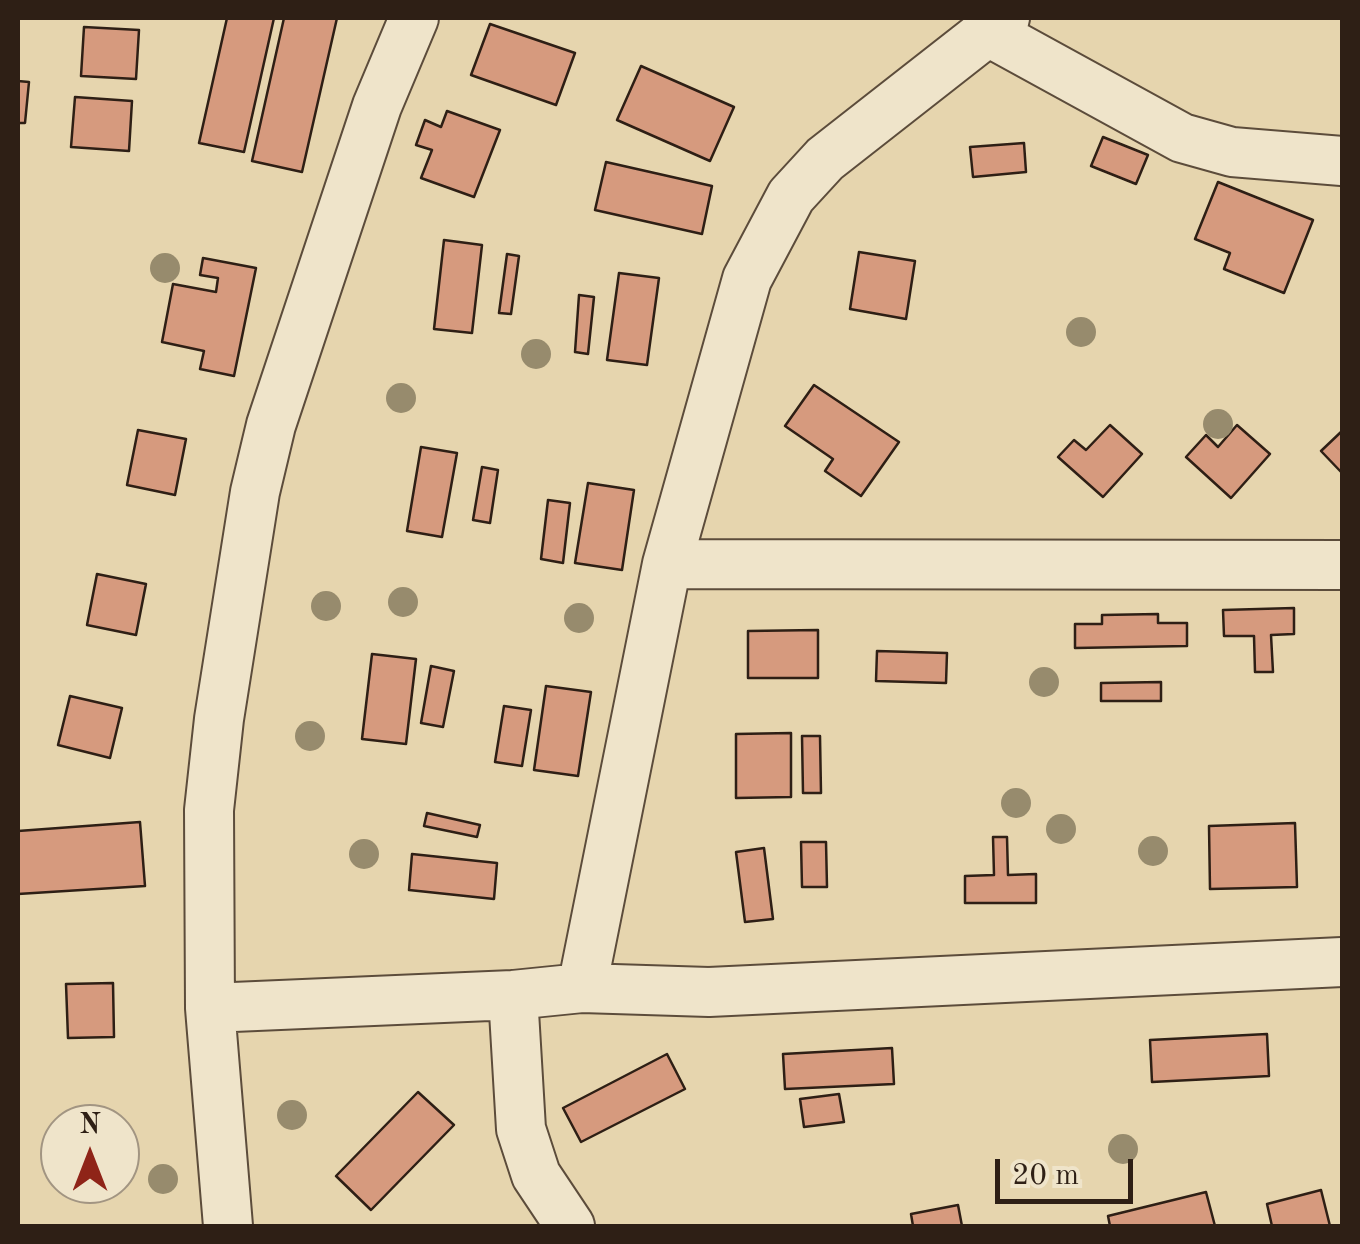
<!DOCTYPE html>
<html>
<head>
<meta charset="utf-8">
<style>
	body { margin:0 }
	#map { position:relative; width:1360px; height:1244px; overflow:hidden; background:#e6d5ae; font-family:"Old Standard TT",serif }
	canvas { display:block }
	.frame { position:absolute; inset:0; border:20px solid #2e1f15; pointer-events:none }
	.north { position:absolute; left:40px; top:1104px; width:100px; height:100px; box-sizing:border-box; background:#efe4ca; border:2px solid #a29582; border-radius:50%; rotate:0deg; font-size:28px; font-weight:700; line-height:40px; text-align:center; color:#2e1f15 }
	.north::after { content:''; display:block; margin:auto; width:35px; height:45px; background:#8f2418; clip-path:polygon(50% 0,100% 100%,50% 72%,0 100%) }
	.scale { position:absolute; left:995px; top:1159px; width:138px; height:45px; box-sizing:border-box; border:5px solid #2e1f15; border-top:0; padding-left:12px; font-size:30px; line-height:35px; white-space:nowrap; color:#2e1f15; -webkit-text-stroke:8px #efe4ca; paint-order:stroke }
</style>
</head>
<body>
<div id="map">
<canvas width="1360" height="1244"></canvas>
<div class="frame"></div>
<div class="north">N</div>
<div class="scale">20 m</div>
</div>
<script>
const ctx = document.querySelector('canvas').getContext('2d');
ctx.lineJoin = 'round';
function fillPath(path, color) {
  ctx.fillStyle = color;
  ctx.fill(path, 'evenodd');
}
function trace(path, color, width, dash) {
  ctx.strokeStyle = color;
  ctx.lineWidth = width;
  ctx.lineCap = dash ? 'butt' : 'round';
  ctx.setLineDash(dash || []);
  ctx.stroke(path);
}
const building = new Path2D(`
	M 227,18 L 274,18 L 244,152 L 199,143 Z
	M 284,18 L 337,18 L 302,172 L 252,161 Z
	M 490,24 L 575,53 L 556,105 L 471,75 Z
	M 84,27 L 139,30 L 136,79 L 81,76 Z
	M 641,66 L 734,107 L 710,161 L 617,120 Z
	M 18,81 L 29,82 L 25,123 L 18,123 Z
	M 75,97 L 132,101 L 129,151 L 71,147 Z
	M 447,111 L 500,130 L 474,197 L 421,178 L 432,150 L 416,145 L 425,120 L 441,127 Z
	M 1103,137 L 1148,155 L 1136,184 L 1091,166 Z
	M 1024,143 L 1026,172 L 973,177 L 970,147 Z
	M 606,162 L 712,186 L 702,234 L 595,210 Z
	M 1218,182 L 1313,220 L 1284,293 L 1224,269 L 1230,253 L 1195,239 Z
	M 444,240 L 482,245 L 472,333 L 434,329 Z
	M 859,252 L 915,261 L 906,319 L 850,309 Z
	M 507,254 L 519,256 L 511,314 L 499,313 Z
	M 203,258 L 256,268 L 234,376 L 200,369 L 204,351 L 162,342 L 173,284 L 216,292 L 218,278 L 200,275 Z
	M 619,273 L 659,278 L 647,365 L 607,360 Z
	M 579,295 L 594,297 L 588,354 L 575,352 Z
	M 814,385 L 899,442 L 861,496 L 825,471 L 833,459 L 785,426 Z
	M 1110,425 L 1142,454 L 1103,497 L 1058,457 L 1074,440 L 1086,450 Z
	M 1237,425 L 1270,454 L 1231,498 L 1186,457 L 1206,435 L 1218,447 Z
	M 138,430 L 186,439 L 175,495 L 127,485 Z
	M 1342,431 L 1342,473 L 1321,451 Z
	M 421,447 L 457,453 L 442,537 L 407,531 Z
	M 482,467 L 498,470 L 490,523 L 473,520 Z
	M 588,483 L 634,490 L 622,570 L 575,563 Z
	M 548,500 L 570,503 L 563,563 L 541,559 Z
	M 97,574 L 146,584 L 136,635 L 87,625 Z
	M 1294,608 L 1294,634 L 1271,635 L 1273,672 L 1255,672 L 1254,636 L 1224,636 L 1223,610 Z
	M 1158,614 L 1158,623 L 1187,623 L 1187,646 L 1075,648 L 1075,624 L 1102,624 L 1102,615 Z
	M 818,630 L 818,678 L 748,678 L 748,631 Z
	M 877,651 L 947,653 L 946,683 L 876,681 Z
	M 372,654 L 416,659 L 406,744 L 362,739 Z
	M 431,666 L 454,671 L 443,727 L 421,723 Z
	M 1161,682 L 1161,701 L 1101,701 L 1101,683 Z
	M 546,686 L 591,692 L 578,776 L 534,770 Z
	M 70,696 L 122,708 L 110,758 L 58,745 Z
	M 504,706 L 531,710 L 522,766 L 495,762 Z
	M 791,733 L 791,797 L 736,798 L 736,734 Z
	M 802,736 L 820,736 L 821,793 L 803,793 Z
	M 427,813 L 480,825 L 477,837 L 424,826 Z
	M 140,822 L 145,886 L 18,894 L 18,831 Z
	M 1295,823 L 1297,887 L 1210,889 L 1209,826 Z
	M 993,837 L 1007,837 L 1008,875 L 1036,874 L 1036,903 L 965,903 L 965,876 L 994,875 Z
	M 801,842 L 826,842 L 827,887 L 802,887 Z
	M 764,848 L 773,919 L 745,922 L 736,852 Z
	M 412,854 L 497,863 L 494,899 L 409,890 Z
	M 113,983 L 114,1037 L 68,1038 L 66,984 Z
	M 1267,1034 L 1269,1076 L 1152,1082 L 1150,1040 Z
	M 892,1048 L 894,1084 L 785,1089 L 783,1054 Z
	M 667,1054 L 685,1089 L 581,1142 L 563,1108 Z
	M 418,1092 L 454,1125 L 371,1210 L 336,1176 Z
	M 839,1094 L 844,1122 L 804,1127 L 800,1099 Z
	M 120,1131 L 124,1131 L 126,1182 L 120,1182 Z
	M 1321,1190 L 1330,1226 L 1272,1226 L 1267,1204 Z
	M 1206,1192 L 1215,1226 L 1110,1226 L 1108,1216 Z
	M 958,1205 L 962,1226 L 913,1226 L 911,1214 Z`);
fillPath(building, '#d69a7e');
trace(building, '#2e1f15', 2.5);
const street = new Path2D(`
	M 985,30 L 1182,138 L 1232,152 L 1342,161
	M 667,564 L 1342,565
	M 582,988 L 709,992 L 1342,962
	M 513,995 L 521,1129 L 536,1175 L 570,1226
	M 210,1008 L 209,810 L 219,719 L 255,492 L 271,425 L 377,106 L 414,18
	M 228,1226 L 210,1008 L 513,995 L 582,988 L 667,564 L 747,279 L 791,196 L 825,159 L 1005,18`);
trace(street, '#5c4c3b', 52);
trace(street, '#efe4ca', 48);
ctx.fillStyle = '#978b6d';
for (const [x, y] of [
	[165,268],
	[1081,332],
	[536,354],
	[401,398],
	[1218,424],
	[403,602],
	[326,606],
	[579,618],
	[1044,682],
	[310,736],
	[1016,803],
	[1061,829],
	[1153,851],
	[364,854],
	[292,1115],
	[1123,1149],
	[163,1179]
]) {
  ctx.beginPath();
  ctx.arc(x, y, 15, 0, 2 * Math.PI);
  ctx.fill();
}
</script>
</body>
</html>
